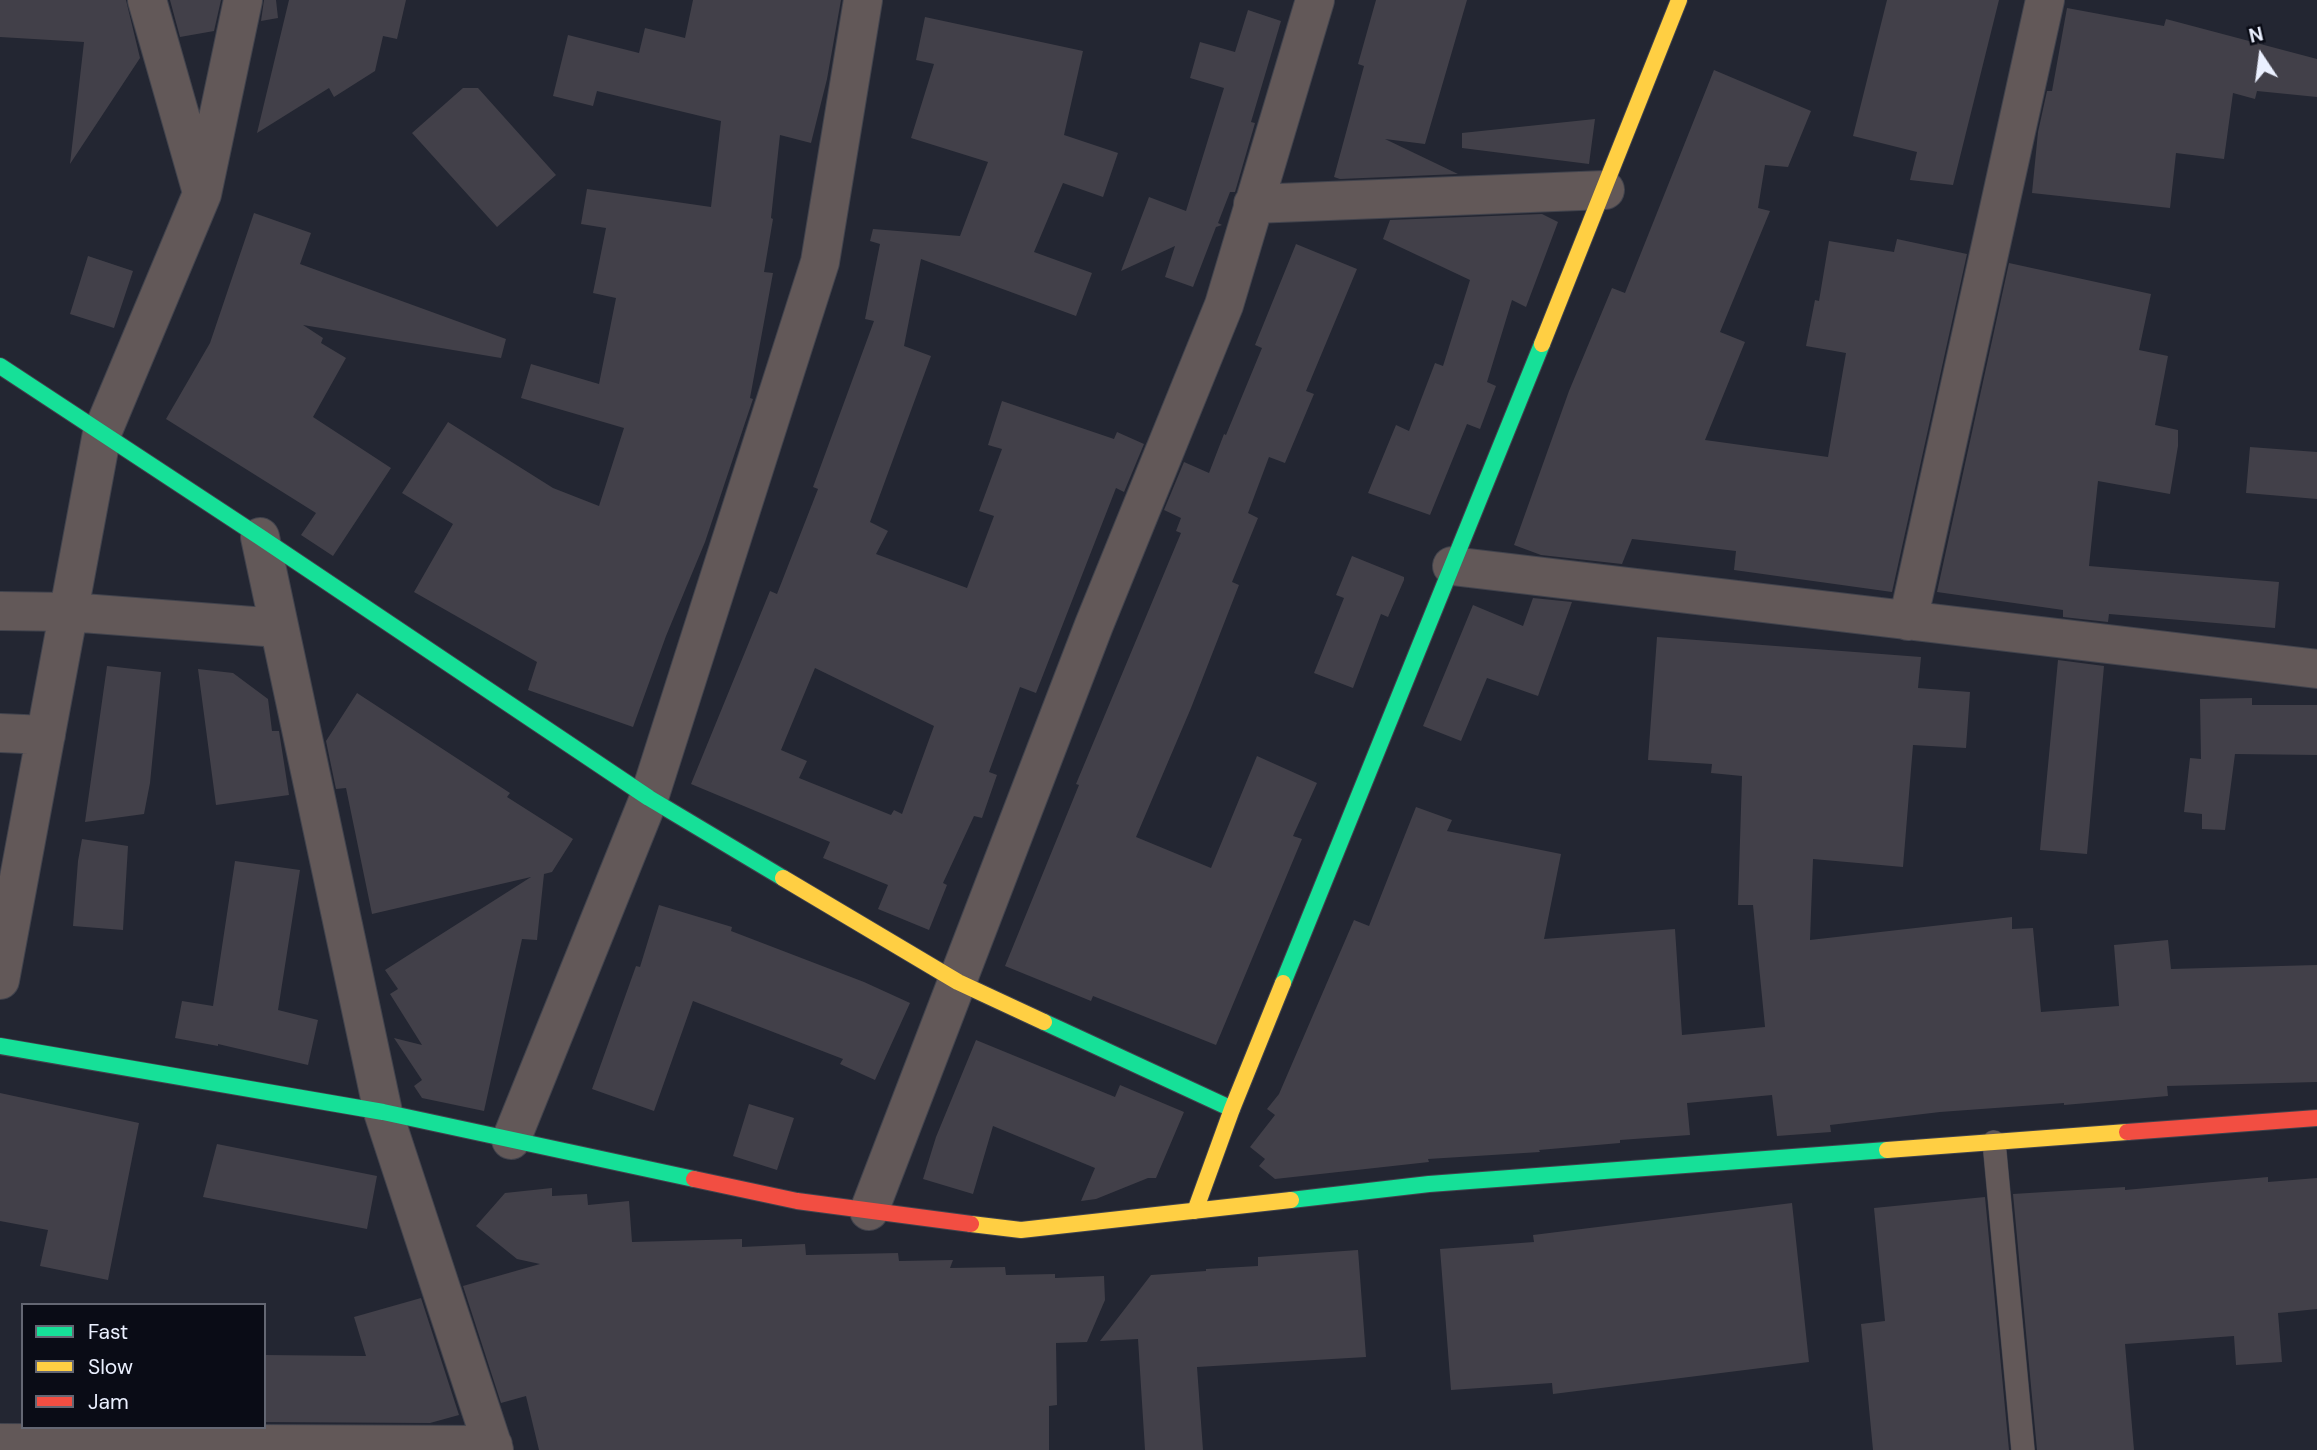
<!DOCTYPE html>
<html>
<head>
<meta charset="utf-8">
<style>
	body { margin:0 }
	#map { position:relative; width:2317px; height:1450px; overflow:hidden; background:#232632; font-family:"DM Sans",sans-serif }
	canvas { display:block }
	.legend { position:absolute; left:21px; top:1303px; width:245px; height:126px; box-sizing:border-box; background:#0a0c16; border:2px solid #646773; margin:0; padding:9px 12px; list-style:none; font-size:21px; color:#ebf0ff }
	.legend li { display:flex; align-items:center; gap:14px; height:35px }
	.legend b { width:35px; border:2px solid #646773 }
	.north { position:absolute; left:2226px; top:21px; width:70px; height:70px; -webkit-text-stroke:5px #0a0c16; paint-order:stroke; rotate:347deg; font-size:19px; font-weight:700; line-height:28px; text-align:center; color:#ebf0ff }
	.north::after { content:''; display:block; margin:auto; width:24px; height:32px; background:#ebf0ff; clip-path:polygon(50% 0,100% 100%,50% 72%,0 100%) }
</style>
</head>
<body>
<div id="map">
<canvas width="2317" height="1450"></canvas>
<ul class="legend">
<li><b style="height:9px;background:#16e098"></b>Fast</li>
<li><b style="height:9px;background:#ffcf43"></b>Slow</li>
<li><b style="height:9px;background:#f24e42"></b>Jam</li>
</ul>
<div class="north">N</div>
</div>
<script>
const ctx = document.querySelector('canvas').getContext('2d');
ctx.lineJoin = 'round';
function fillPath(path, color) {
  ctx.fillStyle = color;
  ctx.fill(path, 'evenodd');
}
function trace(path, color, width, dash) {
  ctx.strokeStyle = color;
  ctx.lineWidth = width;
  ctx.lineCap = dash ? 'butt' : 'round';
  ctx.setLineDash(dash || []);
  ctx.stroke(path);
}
fillPath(new Path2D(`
	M 0,0 L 126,0 L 140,58 L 70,164 L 84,42 L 0,37 Z
	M 170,0 L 221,0 L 214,31 L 180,37 Z
	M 264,0 L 276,0 L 278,18 L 261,21 Z
	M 289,0 L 406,0 L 397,39 L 383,36 L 375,71 L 334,97 L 329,88 L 257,133 Z
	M 693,0 L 841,0 L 827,79 L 811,143 L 780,135 L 771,218 L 773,219 L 764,272 L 773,273 L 750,398 L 753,399 L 705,542 L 666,636 L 633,727 L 528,690 L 537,662 L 414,592 L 453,524 L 402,493 L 448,422 L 553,488 L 599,506 L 624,428 L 521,398 L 531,364 L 599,384 L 616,298 L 593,293 L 606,228 L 581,224 L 587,189 L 711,207 L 721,121 L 597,91 L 593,106 L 553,96 L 568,35 L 639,53 L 645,28 L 685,38 Z
	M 1376,0 L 1467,0 L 1425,144 L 1385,139 L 1458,174 L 1340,179 L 1334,177 L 1364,66 L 1358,64 Z
	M 1887,0 L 1999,0 L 1953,185 L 1910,180 L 1917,152 L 1853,136 Z
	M 2067,8 L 2164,26 L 2166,19 L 2317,59 L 2317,97 L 2257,91 L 2255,99 L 2233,93 L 2224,159 L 2176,153 L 2170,208 L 2032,193 L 2038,132 L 2047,91 L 2052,91 Z
	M 1248,10 L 1281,21 L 1251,122 L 1255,123 L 1235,192 L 1230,192 L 1218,223 L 1222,225 L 1216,227 L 1193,287 L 1165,277 L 1175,246 L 1121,271 L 1149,197 L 1186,211 L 1224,88 L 1190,78 L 1200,42 L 1235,52 Z
	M 925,17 L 1083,51 L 1064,135 L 1118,153 L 1103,197 L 1063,183 L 1034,252 L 1092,273 L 1076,316 L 921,259 L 904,346 L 931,356 L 870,522 L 888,531 L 876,554 L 967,588 L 994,516 L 979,511 L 1002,449 L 988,445 L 1002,401 L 1114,439 L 1117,432 L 1144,444 L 1124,492 L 1116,488 L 1036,693 L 1020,687 L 989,772 L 997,775 L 982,818 L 974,816 L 943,883 L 947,885 L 929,930 L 878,909 L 888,885 L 823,858 L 830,842 L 691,784 L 770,591 L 777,594 L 818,489 L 813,487 L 874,321 L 865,319 L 880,244 L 870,241 L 873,229 L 960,236 L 988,162 L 911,138 L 934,64 L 916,60 ZM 815,668 L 934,726 L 902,814 L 894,810 L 891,815 L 799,778 L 807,761 L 781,750 Z
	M 1714,70 L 1811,111 L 1788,167 L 1765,165 L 1758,208 L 1770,211 L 1720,332 L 1745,342 L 1705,440 L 1828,457 L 1846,353 L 1806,346 L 1815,300 L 1819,301 L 1829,241 L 1894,252 L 1897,239 L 1967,254 L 1892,592 L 1734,570 L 1736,551 L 1632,539 L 1622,564 L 1541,555 L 1514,545 L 1569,391 L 1612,288 L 1625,293 Z
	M 463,88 L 478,88 L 556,175 L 497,227 L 412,133 Z
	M 1595,119 L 1589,164 L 1462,148 L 1462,133 Z
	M 254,213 L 311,233 L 300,264 L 506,339 L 501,358 L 303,325 L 323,338 L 321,343 L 346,358 L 313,417 L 391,468 L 333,556 L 301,535 L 316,513 L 166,419 L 210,343 Z
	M 1542,214 L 1558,222 L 1526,307 L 1512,300 L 1487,382 L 1496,386 L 1480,429 L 1467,424 L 1430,515 L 1368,493 L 1396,425 L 1409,431 L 1435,363 L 1443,366 L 1470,280 L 1383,239 L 1390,220 Z
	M 1296,244 L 1357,269 L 1306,391 L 1314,394 L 1285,463 L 1269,457 L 1248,513 L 1258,518 L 1232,582 L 1239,585 L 1191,708 L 1136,837 L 1211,868 L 1257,756 L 1317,783 L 1293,836 L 1302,839 L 1216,1045 L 1093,996 L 1091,1001 L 1005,966 L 1079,785 L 1076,784 L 1181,533 L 1176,531 L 1181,518 L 1164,510 L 1184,462 L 1209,473 L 1224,434 L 1226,435 L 1262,348 L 1255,345 Z
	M 88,256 L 133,271 L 114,328 L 70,314 Z
	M 2009,263 L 2151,294 L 2139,350 L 2168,356 L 2155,425 L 2178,430 L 2178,446 L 2170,494 L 2098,481 L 2089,566 L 2279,582 L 2275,628 L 2109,614 L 2108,622 L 2063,617 L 2063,610 L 1937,592 Z
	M 2250,447 L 2317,452 L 2317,499 L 2246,493 Z
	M 1352,556 L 1404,577 L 1404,580 L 1388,617 L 1381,614 L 1353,688 L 1314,673 L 1344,598 L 1336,595 Z
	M 1533,598 L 1572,602 L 1538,696 L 1487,678 L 1461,741 L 1423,726 L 1473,605 L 1523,626 Z
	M 1657,637 L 1921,657 L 1918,688 L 1970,692 L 1966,748 L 1913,745 L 1903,867 L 1813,859 L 1810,940 L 2012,917 L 2012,929 L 2033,928 L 2041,1012 L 2119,1006 L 2114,945 L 2168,940 L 2171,969 L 2317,965 L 2317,1082 L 2167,1086 L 2168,1096 L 2064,1105 L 2064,1103 L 1940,1112 L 1830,1125 L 1831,1132 L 1777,1136 L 1772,1095 L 1687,1103 L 1690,1135 L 1620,1140 L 1620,1143 L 1539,1150 L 1540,1152 L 1428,1159 L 1429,1162 L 1275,1179 L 1259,1166 L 1265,1159 L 1250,1147 L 1275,1115 L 1267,1109 L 1279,1094 L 1354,920 L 1369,926 L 1416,807 L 1452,820 L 1447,831 L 1561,854 L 1544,939 L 1675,929 L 1682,1035 L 1765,1027 L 1753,905 L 1738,905 L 1742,776 L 1711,773 L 1712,764 L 1648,760 Z
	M 2058,660 L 2104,666 L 2087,854 L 2040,850 Z
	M 107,666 L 161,672 L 150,783 L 144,814 L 85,822 Z
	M 198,669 L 233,673 L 268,699 L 272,731 L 279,731 L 289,795 L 216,805 Z
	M 357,693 L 510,793 L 507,797 L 573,839 L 552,872 L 544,874 L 537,940 L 522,939 L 484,1111 L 422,1098 L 414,1086 L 422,1080 L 394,1038 L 422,1045 L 390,994 L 398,989 L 385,970 L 531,877 L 372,914 L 346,788 L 336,789 L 326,741 Z
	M 2252,698 L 2252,705 L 2317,705 L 2317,755 L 2235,754 L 2225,830 L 2202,829 L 2202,814 L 2184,812 L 2190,758 L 2201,759 L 2200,699 Z
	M 82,839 L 128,846 L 123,930 L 73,926 L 78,861 Z
	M 235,861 L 300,870 L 278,1010 L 318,1020 L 308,1065 L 218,1044 L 218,1046 L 175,1038 L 182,1001 L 213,1006 Z
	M 659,905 L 732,927 L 731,931 L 864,982 L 910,1003 L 875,1080 L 840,1064 L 843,1059 L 693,1001 L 654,1111 L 592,1089 L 636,966 L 640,967 Z
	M 976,1040 L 1115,1097 L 1120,1085 L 1184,1112 L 1156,1178 L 1148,1178 L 1096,1199 L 1081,1201 L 1095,1168 L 993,1126 L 973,1194 L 923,1179 L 936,1137 Z
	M 0,1093 L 139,1123 L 108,1280 L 40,1266 L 48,1230 L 0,1221 Z
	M 749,1104 L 794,1118 L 777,1170 L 733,1156 Z
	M 217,1144 L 377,1176 L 367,1229 L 203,1197 Z
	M 2268,1177 L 2268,1182 L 2317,1178 L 2317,1309 L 2278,1313 L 2282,1362 L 2236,1365 L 2234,1336 L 2125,1344 L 2134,1450 L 2037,1450 L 2013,1194 L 2125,1187 L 2125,1190 Z
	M 552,1188 L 552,1196 L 587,1194 L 588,1205 L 629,1201 L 632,1242 L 742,1239 L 742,1247 L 805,1244 L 806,1255 L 898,1253 L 899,1261 L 953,1260 L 950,1268 L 1005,1267 L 1006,1275 L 1055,1274 L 1055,1278 L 1104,1276 L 1105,1300 L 1087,1342 L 1056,1343 L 1057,1405 L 1049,1406 L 1049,1450 L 539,1450 L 526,1396 L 501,1403 L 463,1286 L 540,1264 L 517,1259 L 476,1226 L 505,1193 Z
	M 1985,1197 L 2009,1450 L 1873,1450 L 1861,1324 L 1885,1321 L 1874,1208 Z
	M 1792,1203 L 1809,1362 L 1553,1394 L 1552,1383 L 1451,1390 L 1440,1249 L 1534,1242 L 1533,1235 Z
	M 1358,1250 L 1366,1357 L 1197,1367 L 1203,1450 L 1145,1450 L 1138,1339 L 1100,1341 L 1151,1275 L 1206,1271 L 1206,1269 L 1258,1266 L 1258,1257 Z
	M 421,1298 L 459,1415 L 430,1423 L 264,1422 L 264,1355 L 366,1356 L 354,1317 Z`), '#424049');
const lane = new Path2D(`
	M 1994,1142 L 2023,1450`);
const street = new Path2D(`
	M 147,0 L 201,189
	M 1253,204 L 1605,190
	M 260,537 L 383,1112 L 494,1450
	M 1452,566 L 2317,669
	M 0,611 L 69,612 L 279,628
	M 1908,621 L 2045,0
	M 0,733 L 46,735
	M 0,980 L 102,433 L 202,194 L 243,0
	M 511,1140 L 649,798 L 820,262 L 863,0
	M 869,1211 L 1094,625 L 1224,305 L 1315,0
	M 0,1443 L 493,1445`);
const fast = new Path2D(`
	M 0,366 L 260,537 L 649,798 L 783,878
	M 1283,983 L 1542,344
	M 1044,1022 L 1232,1109
	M 0,1046 L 383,1112 L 694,1179
	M 1291,1200 L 1429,1184 L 1887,1150`);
const slow = new Path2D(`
	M 1542,344 L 1679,0
	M 783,878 L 958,982 L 1044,1022
	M 1887,1150 L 2127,1132
	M 1195,1211 L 1232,1109 L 1283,983
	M 971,1224 L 1021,1230 L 1291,1200`);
const jam = new Path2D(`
	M 2127,1132 L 2317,1118
	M 694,1179 L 797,1201 L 971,1224`);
trace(lane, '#41434d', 24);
trace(street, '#41434d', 40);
trace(fast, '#41434d', 18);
trace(slow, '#41434d', 18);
trace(jam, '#41434d', 18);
trace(lane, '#625858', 23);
trace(street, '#625858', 38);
trace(fast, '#16e098', 16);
trace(slow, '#ffcf43', 16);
trace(jam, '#f24e42', 16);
</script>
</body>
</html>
